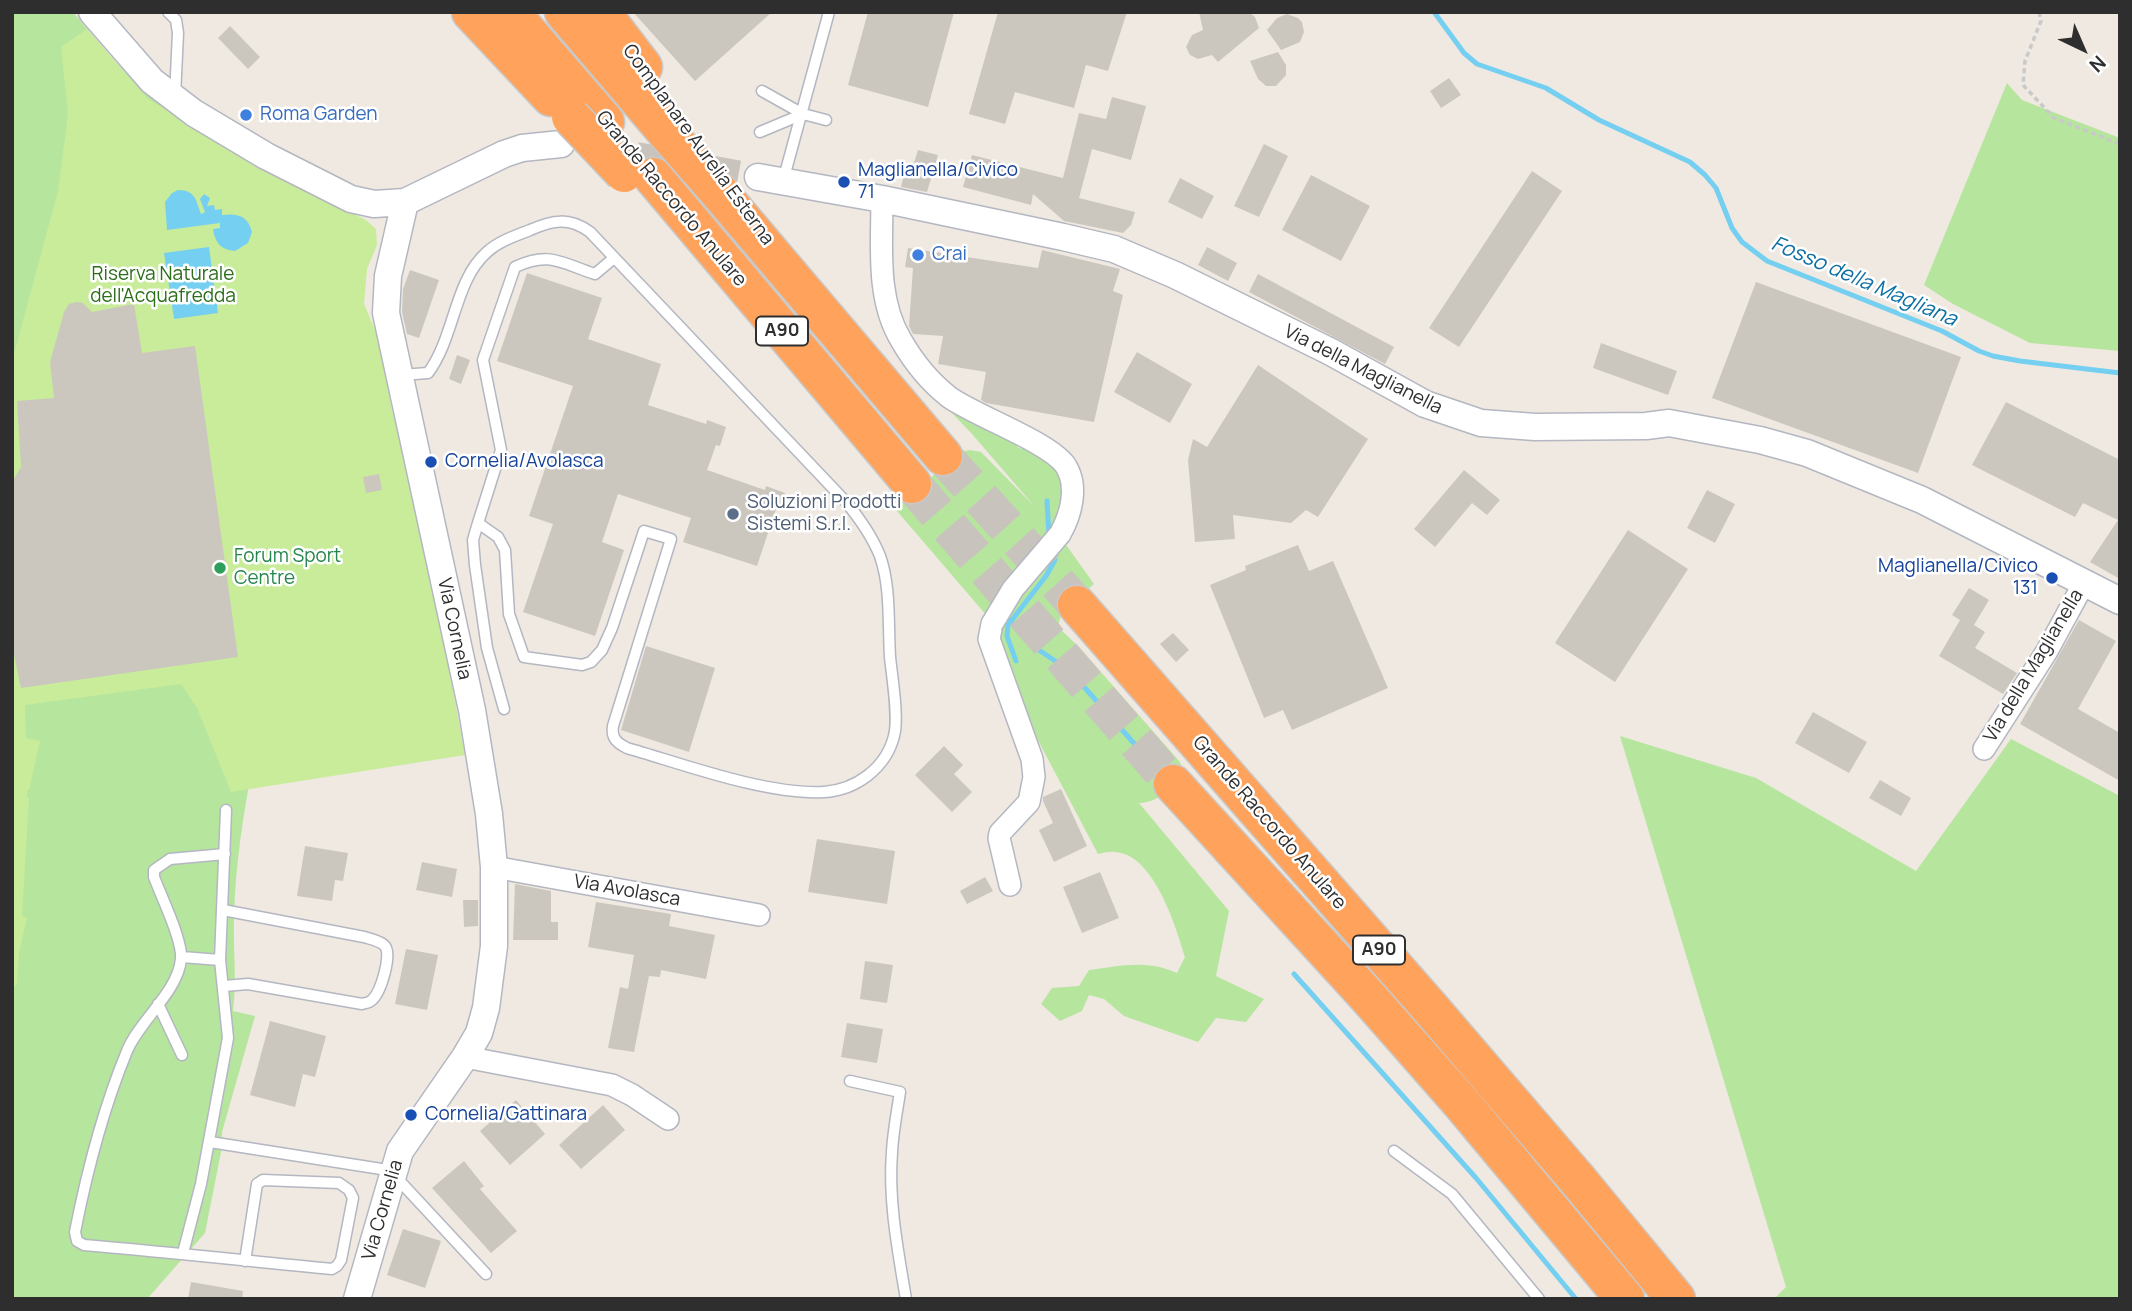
<!DOCTYPE html>
<html>
<head>
<meta charset="utf-8">
<style>
	body { margin:0 }
	#map { position:relative; width:2132px; height:1311px; overflow:hidden; background:#efe9e1; font-family:Manrope,sans-serif }
	canvas { display:block }
	.frame { position:absolute; inset:0; border:14px solid #2e2e2e; pointer-events:none }
	.north { position:absolute; left:2048px; top:14px; width:70px; height:70px; -webkit-text-stroke:5px #fff; paint-order:stroke; rotate:136deg; font-size:19px; font-weight:700; line-height:28px; text-align:center; color:#2e2e2e }
	.north::after { content:''; display:block; margin:auto; width:24px; height:32px; background:#2e2e2e; clip-path:polygon(50% 0,100% 100%,50% 72%,0 100%) }
</style>
</head>
<body>
<div id="map">
<canvas width="2132" height="1311"></canvas>
<div class="frame"></div>
<div class="north">N</div>
</div>
<script>
const ctx = document.querySelector('canvas').getContext('2d');
ctx.lineJoin = 'round';
function fillPath(path, color) {
  ctx.fillStyle = color;
  ctx.fill(path, 'evenodd');
}
function trace(path, color, width, dash) {
  ctx.strokeStyle = color;
  ctx.lineWidth = width;
  ctx.lineCap = dash ? 'butt' : 'round';
  ctx.setLineDash(dash || []);
  ctx.stroke(path);
}
function drawText(font, color, halo, rows, align = 'center') {
  ctx.font = font + ' Manrope,sans-serif';
  ctx.lineWidth = 5;
  ctx.setLineDash([]);
  ctx.textBaseline = 'middle';
  ctx.strokeStyle = halo;
  ctx.fillStyle = color;
  for (const [text, x, y, turn = 0] of rows) {
    ctx.save();
    ctx.translate(x, y);
    ctx.rotate((+turn || 0) * Math.PI / 180);
    ctx.textAlign = isNaN(turn) ? turn : align;
    if (halo) ctx.strokeText(text, 0, 0);
    ctx.fillText(text, 0, 0);
    ctx.restore();
  }
}
fillPath(new Path2D(`
	M 12,12 L 73,12 C 108,54 137,91 183,121 L 356,212 L 305,341 L 254,758 C 244,810 235,865 234,919 C 233,950 237,981 233,1011 L 255,1016 L 222,1132 L 221,1152 L 205,1233 L 147,1299 L 12,1299 Z
	M 2007,83 L 2022,100 L 2120,138 L 2120,351 L 2030,343 L 1953,304 L 1924,285 Z
	M 931,391 L 1018,443 L 1017,447 L 1023,449 L 1025,446 L 1064,473 L 1061,518 L 987,616 L 897,511 L 897,507 L 960,452 L 970,450 L 981,452 L 1035,507 L 972,434 Z
	M 1064,542 L 1094,584 L 1061,614 L 1058,627 L 1078,646 L 1180,762 L 1184,773 C 1169,788 1161,802 1139,803 L 1229,911 L 1216,976 L 1264,999 L 1246,1022 L 1216,1018 L 1198,1042 L 1124,1016 L 1104,999 L 1089,995 L 1082,1011 L 1060,1021 L 1041,1004 L 1052,988 L 1079,986 L 1089,970 C 1120,966 1147,959 1177,973 L 1185,957 C 1176,927 1154,854 1115,852 C 1110,851 1103,853 1098,854 L 1031,727 L 998,643 L 1005,614 Z
	M 1620,736 L 1756,778 L 1916,871 L 2011,739 L 2120,796 L 2120,1299 L 1774,1299 L 1786,1287 Z`), '#b6e59e');
fillPath(new Path2D(`
	M 87,29 L 148,99 L 260,167 L 366,220 L 376,229 L 377,245 L 367,269 L 364,304 L 381,344 L 391,405 L 413,494 L 444,642 L 465,755 L 231,792 L 197,708 L 181,684 L 25,705 L 26,738 L 40,741 L 29,790 L 27,790 L 27,797 L 29,798 L 22,916 L 27,918 L 19,953 L 17,983 L 12,990 L 12,361 L 58,191 L 68,114 L 61,47 Z`), '#c9ec9a');
fillPath(new Path2D(`
	M 178,190 C 196,190 196,201 201,214 L 205,212 L 200,199 L 204,194 L 210,198 L 207,206 L 214,205 L 215,210 L 222,209 L 222,215 C 238,213 248,216 252,232 L 248,243 L 235,251 C 221,250 215,243 213,229 L 220,228 L 220,223 L 167,230 L 165,202 L 172,193 Z
	M 209,247 L 218,313 L 174,319 L 164,253 Z`), '#75cff0');
trace(new Path2D(`
	M 1434,12 L 1464,53 L 1477,64 L 1546,88 L 1599,120 L 1690,162 L 1705,175 L 1716,188 L 1732,228 L 1742,242 L 1767,261 L 1942,331 L 1979,351 L 1993,356 L 2020,361 L 2120,373
	M 1047,501 L 1049,536
	M 1010,621 L 1033,646 L 1067,669 L 1085,688 L 1139,749 L 1148,762 L 1153,775
	M 1016,661 L 1007,636 L 1008,625 L 1046,576 L 1055,560
	M 1294,974 L 1476,1178 L 1576,1299`), '#75cff0', 5);
fillPath(new Path2D(`
	M 633,12 L 772,12 L 695,81 Z
	M 868,12 L 954,12 L 928,107 L 848,85 Z
	M 998,12 L 1127,12 L 1108,71 L 1086,65 L 1074,108 L 1015,92 L 1005,124 L 969,114 Z
	M 1199,12 L 1249,12 L 1255,17 L 1259,28 L 1218,62 L 1212,55 L 1198,59 L 1190,55 L 1186,47 L 1192,35 L 1203,30 Z
	M 1287,14 L 1298,18 L 1302,22 L 1304,32 L 1300,42 L 1281,50 L 1267,30 L 1277,18 Z
	M 230,26 L 260,57 L 248,69 L 218,38 Z
	M 1278,52 L 1286,65 L 1286,75 L 1276,86 L 1266,86 L 1258,79 L 1250,61 Z
	M 1449,78 L 1461,95 L 1441,108 L 1430,91 Z
	M 1112,97 L 1146,106 L 1131,160 L 1092,149 L 1079,198 L 1135,212 L 1131,225 L 1123,233 L 1064,221 L 1033,194 L 1031,205 L 963,187 L 972,155 L 1063,178 L 1079,113 L 1106,119 Z
	M 1264,144 L 1288,156 L 1259,217 L 1234,206 Z
	M 918,150 L 938,155 L 927,192 L 901,187 L 904,174 L 910,176 Z
	M 1532,171 L 1562,191 L 1459,347 L 1429,328 Z
	M 1311,175 L 1370,206 L 1341,261 L 1282,230 Z
	M 1180,178 L 1214,196 L 1202,219 L 1168,202 Z
	M 1207,247 L 1237,263 L 1228,281 L 1198,265 Z
	M 908,248 L 1038,268 L 1042,250 L 1120,269 L 1113,291 L 1123,295 L 1094,422 L 986,403 L 981,400 L 986,372 L 938,364 L 943,336 L 913,334 L 909,326 L 913,268 L 905,267 Z
	M 410,270 L 439,280 L 419,338 L 407,334 L 402,312 L 403,289 Z
	M 527,273 L 602,298 L 588,339 L 661,364 L 648,405 L 706,424 L 707,420 L 726,427 L 720,446 L 716,445 L 707,470 L 765,490 L 766,486 L 785,493 L 780,510 L 776,509 L 757,566 L 683,542 L 691,518 L 618,494 L 602,542 L 624,550 L 595,636 L 523,612 L 553,524 L 529,516 L 573,386 L 497,361 Z
	M 1258,274 L 1394,347 L 1385,364 L 1249,292 Z
	M 1756,282 L 1961,357 L 1918,473 L 1712,398 Z
	M 76,302 L 83,303 L 92,312 L 134,304 L 142,353 L 195,346 L 238,657 L 21,688 L 12,645 L 12,482 L 21,467 L 17,401 L 54,398 L 50,362 L 64,312 L 69,304 Z
	M 1601,343 L 1677,371 L 1668,395 L 1593,368 Z
	M 1137,352 L 1192,384 L 1170,423 L 1114,392 Z
	M 457,355 L 470,360 L 461,384 L 449,379 Z
	M 1258,365 L 1368,439 L 1318,517 L 1306,510 L 1291,523 L 1233,515 L 1235,539 L 1195,542 L 1188,460 L 1193,439 L 1207,447 Z
	M 2006,402 L 2120,460 L 2120,579 L 2090,562 L 2118,520 L 2083,503 L 2075,517 L 1972,465 Z
	M 1464,470 L 1500,500 L 1487,515 L 1472,503 L 1435,547 L 1414,529 Z
	M 379,474 L 382,490 L 366,493 L 363,477 Z
	M 1707,490 L 1735,504 L 1715,543 L 1687,528 Z
	M 1628,530 L 1688,569 L 1615,682 L 1555,643 Z
	M 1298,545 L 1309,571 L 1333,561 L 1388,688 L 1292,730 L 1283,710 L 1264,718 L 1210,585 L 1246,570 L 1245,566 Z
	M 1969,588 L 1989,600 L 1974,625 L 1985,632 L 1975,648 L 2017,673 L 2003,694 L 1939,656 L 1960,620 L 1952,615 Z
	M 2079,620 L 2116,641 L 2078,709 L 2120,733 L 2120,781 L 2020,724 Z
	M 1173,633 L 1189,650 L 1176,662 L 1160,644 Z
	M 646,646 L 715,668 L 689,752 L 621,730 Z
	M 1813,712 L 1867,742 L 1849,773 L 1795,743 Z
	M 944,746 L 963,765 L 954,774 L 972,792 L 952,812 L 915,775 Z
	M 1880,780 L 1911,798 L 1901,816 L 1869,798 Z
	M 1061,789 L 1087,846 L 1054,862 L 1039,830 L 1053,823 L 1043,801 L 1043,797 Z
	M 817,839 L 895,851 L 887,904 L 808,892 Z
	M 305,846 L 348,853 L 343,881 L 335,880 L 332,901 L 297,896 Z
	M 422,862 L 457,869 L 452,897 L 416,890 Z
	M 1100,872 L 1119,918 L 1082,933 L 1063,887 Z
	M 985,877 L 993,891 L 967,904 L 960,891 Z
	M 515,884 L 551,891 L 551,922 L 558,922 L 558,940 L 513,940 Z
	M 463,900 L 478,900 L 478,926 L 464,927 Z
	M 596,902 L 671,914 L 669,926 L 715,935 L 706,979 L 661,970 L 660,977 L 649,976 L 634,1052 L 608,1048 L 620,987 L 628,989 L 634,955 L 588,947 Z
	M 406,949 L 438,955 L 427,1010 L 395,1004 Z
	M 865,961 L 893,965 L 887,1003 L 860,999 Z
	M 270,1021 L 326,1036 L 315,1077 L 303,1074 L 295,1107 L 250,1095 Z
	M 847,1023 L 883,1029 L 877,1063 L 841,1057 Z
	M 516,1100 L 545,1134 L 510,1165 L 480,1131 Z
	M 603,1105 L 625,1130 L 581,1169 L 559,1145 Z
	M 464,1161 L 484,1186 L 480,1189 L 517,1231 L 491,1253 L 432,1188 Z
	M 403,1229 L 441,1241 L 425,1288 L 387,1275 Z
	M 191,1282 L 243,1291 L 242,1299 L 188,1299 Z`), '#cbc7bf');
trace(new Path2D(`
	M 598,148 L 758,177`), '#c8c4bd', 26, [26, 13]);
trace(new Path2D(`
	M 943,456 L 1077,605
	M 912,484 L 1173,784`), '#c8c4bd', 38, [38, 19]);
const service = new Path2D(`
	M 168,12 L 176,20 L 178,33 L 175,96
	M 762,91 L 803,114 L 826,120
	M 760,132 L 803,114
	M 783,181 L 829,12
	M 401,375 L 428,373 C 455,337 454,281 487,252 C 499,241 515,236 530,230 C 553,220 569,217 590,232 L 846,502 C 860,519 872,536 880,556 C 891,587 888,625 890,657 C 892,677 899,718 894,736 C 886,768 856,790 824,792 C 766,795 683,764 627,748 C 617,743 611,738 613,726 L 671,539 L 644,531 L 612,628 L 602,650 L 591,662 L 582,665 L 524,657 L 509,614 L 505,550 L 498,537 L 478,523 L 501,450 L 483,360 L 515,267 C 550,251 561,263 595,274 L 614,258
	M 478,523 L 473,540 L 475,565 L 487,648 L 504,709
	M 225,854 L 170,859 L 154,870 L 154,877 C 161,896 183,941 181,959 C 178,992 139,1021 127,1051 C 103,1109 87,1171 75,1232 L 77,1241 L 84,1245 C 167,1252 249,1261 332,1269 L 337,1266 L 341,1260 L 353,1198 L 349,1190 L 339,1183 L 263,1180 L 257,1184 L 245,1261
	M 223,910 L 364,937 C 370,939 381,941 385,946 C 392,955 381,992 372,1000 C 369,1003 366,1003 362,1004 L 248,984 L 224,986
	M 182,957 L 220,960
	M 158,1004 L 182,1055
	M 850,1081 L 900,1092 C 897,1112 893,1132 892,1152 C 888,1200 898,1251 906,1299
	M 210,1142 L 394,1171
	M 1394,1151 L 1452,1194 L 1539,1299
	M 395,1176 L 486,1274
	M 183,1253 L 201,1184 L 228,1038 L 220,960 L 226,810`);
const minor = new Path2D(`
	M 882,199 C 882,245 876,299 901,340 C 913,361 930,382 949,397 C 975,416 1055,444 1067,468 C 1078,488 1071,515 1060,534
	M 992,624 L 989,639 L 1032,759 L 1034,777 L 1029,802 L 1000,833 L 999,838 L 1010,885
	M 1984,749 L 2047,651 L 2084,583
	M 494,867 L 759,915
	M 465,1057 L 612,1085 L 632,1095 L 668,1119`);
const tertiary = new Path2D(`
	M 92,12 L 152,81 L 194,113 L 266,156 L 351,199 L 374,204 L 405,202 L 504,154 L 522,148 L 561,144
	M 758,177 L 882,199 L 1063,237 L 1114,249 L 1175,275 L 1331,352 L 1425,404 L 1481,423 L 1535,427 L 1646,426 L 1669,423 L 1760,440 L 1807,453 L 1922,500 L 2120,601
	M 357,1299 L 400,1151 L 465,1057 L 479,1033 L 486,1008 L 494,946 L 494,867 L 489,814 L 472,710 L 386,313 L 388,276 L 405,202`);
const motorway = new Path2D(`
	M 471,12 L 551,97
	M 510,12 L 605,122
	M 564,12 L 668,134
	M 601,12 L 643,67
	M 653,177 L 912,484
	M 719,192 L 943,456
	M 1077,605 L 1432,1010 L 1578,1180 L 1676,1299
	M 1173,784 L 1368,997 L 1463,1105 L 1625,1299`);
trace(service, '#b4b7c1', 13);
trace(minor, '#b4b7c1', 24);
trace(tertiary, '#b4b7c1', 29);
trace(motorway, '#c9c9c9', 41);
trace(new Path2D(`
	M 2039,12 L 2041,21 L 2025,61 L 2023,85 L 2054,118 L 2120,144`), '#c9c9c9', 3.5, [5, 3.5]);
trace(service, '#fff', 10);
trace(minor, '#fff', 21);
trace(tertiary, '#fff', 26);
trace(motorway, '#ffa35c', 38);
const minorBridge = new Path2D(`
	M 992,624 L 1013,589 L 1060,534`);
const motorwayBridge = new Path2D(`
	M 571,117 L 624,173
	M 668,134 L 719,192`);
trace(minorBridge, '#b4b7c1', 24, []);
trace(motorwayBridge, '#c9c9c9', 41, []);
trace(minorBridge, '#fff', 21);
trace(motorwayBridge, '#ffa35c', 38);
for (const [x, y, r, color] of [
	[246,115,7,"#3f7fe0"],
	[844,182,7,"#1a4fb4"],
	[918,255,7,"#3f7fe0"],
	[431,462,7,"#1a4fb4"],
	[733,514,7,"#5c6f8a"],
	[220,568,7,"#2e9e5b"],
	[2052,578,7,"#1a4fb4"],
	[411,1115,7,"#1a4fb4"]
]) {
  const dot = new Path2D();
  dot.arc(x, y, r, 0, 2 * Math.PI);
  ctx.fillStyle = color;
  ctx.fill(dot);
  trace(dot, '#fff', 2.5);
}
for (const [x, y, w] of [
	[782,331,52],
	[1379,950,52]
]) {
  const box = new Path2D();
  box.roundRect(x - w / 2, y - 14.5, w, 29, 5);
  ctx.fillStyle = '#fff';
  ctx.fill(box);
  trace(box, '#2e2e2e', 2);
}
drawText('bold 18px', '#2e2e2e', null, [
	["A90",782,331],
	["A90",1379,950]
]);
drawText('19px', '#366cbe', '#fff', [
	["Roma Garden",260,115],
	["Crai",932,255]
], 'left');
drawText('19px', '#2e2e2e', '#fff', [
	["Complanare Aurelia Esterna",698,145,54],
	["Grande Raccordo Anulare",671,199,50],
	["Via della Maglianella",1363,370,27],
	["Via Cornelia",454,629,78],
	["Via della Maglianella",2034,666,-59],
	["Grande Raccordo Anulare",1269,823,49],
	["Via Avolasca",627,891,10],
	["Via Cornelia",383,1210,-74]
]);
drawText('19px', '#164399', '#fff', [
	["Maglianella/Civico",858,171],
	["71",858,193],
	["Cornelia/Avolasca",445,462],
	["Maglianella/Civico",2038,567,"right"],
	["131",2038,589,"right"],
	["Cornelia/Gattinara",425,1115]
], 'left');
drawText('19px', '#2c6e1b', '#fff', [
	["Riserva Naturale",163,275],
	["dell'Acquafredda",163,297]
]);
drawText('19px', '#4e5e75', '#fff', [
	["Soluzioni Prodotti",747,503],
	["Sistemi S.r.l.",747,525]
], 'left');
drawText('19px', '#27864d', '#fff', [
	["Forum Sport",234,557],
	["Centre",234,579]
], 'left');
drawText('italic 21px', '#0d6fa3', '#fff', [
	["Fosso della Magliana",1864,282,23]
]);
</script>
</body>
</html>
